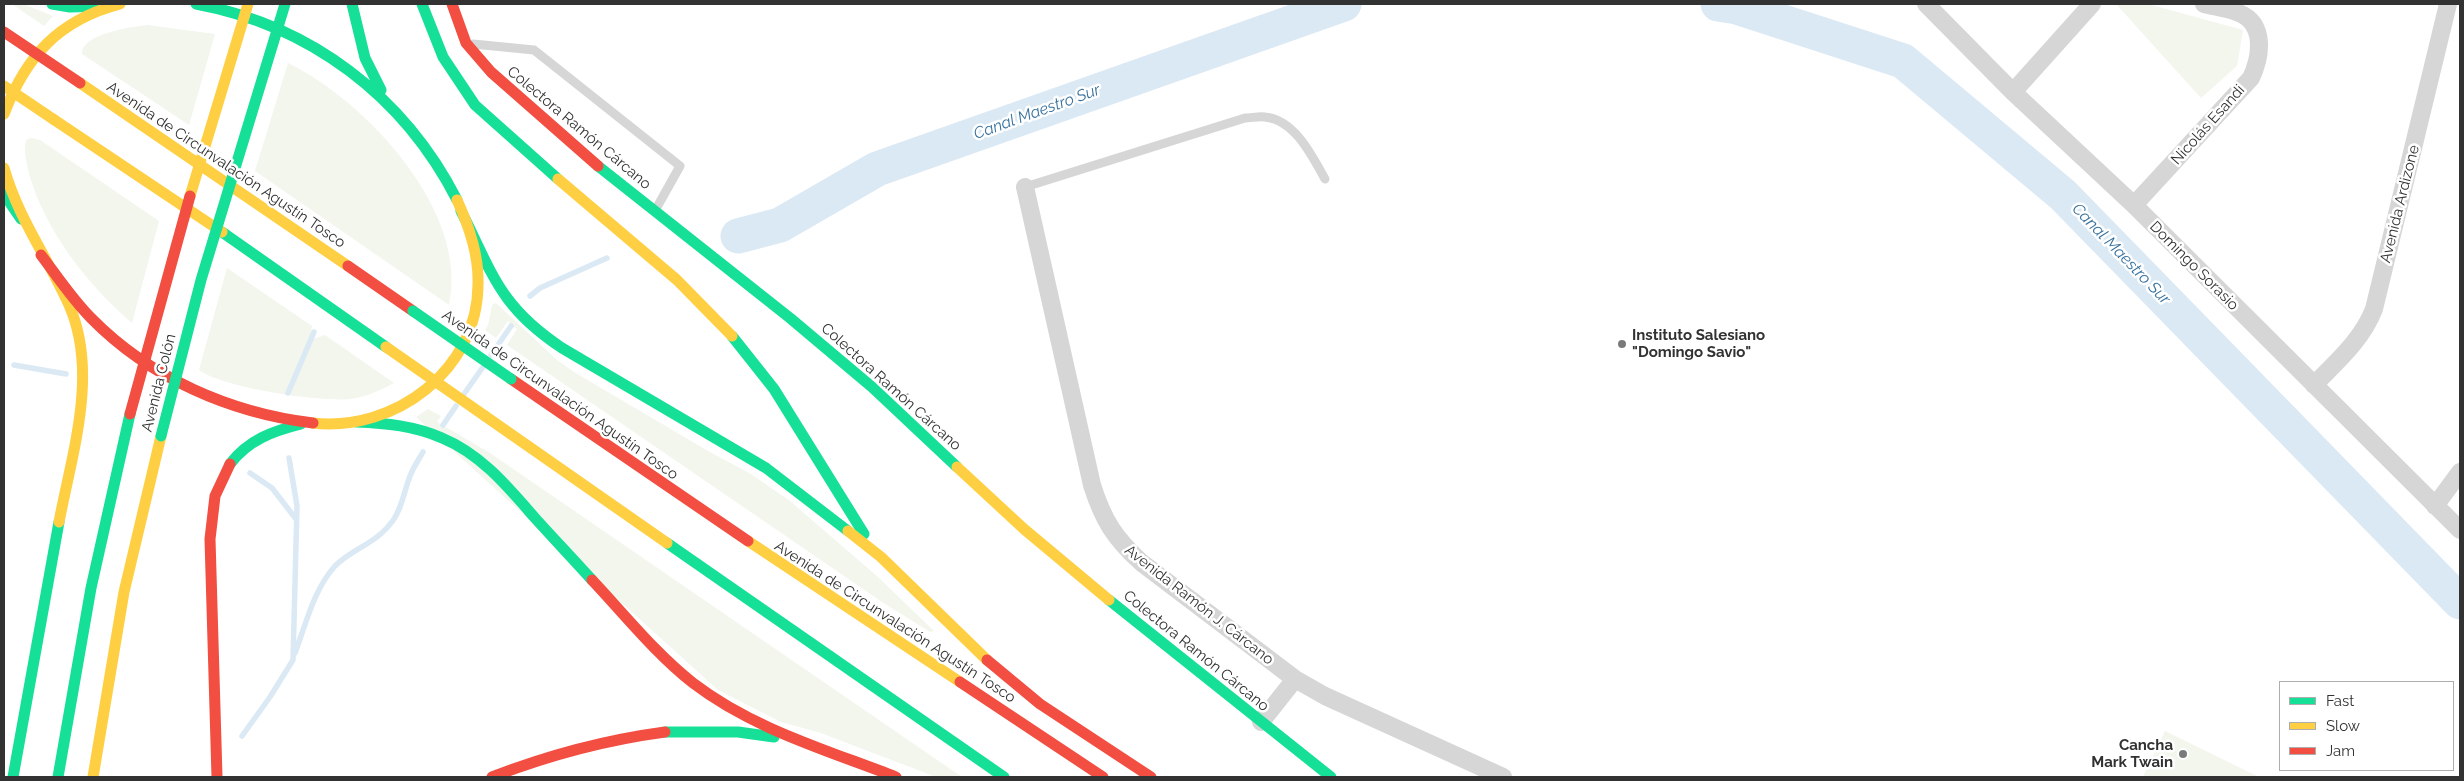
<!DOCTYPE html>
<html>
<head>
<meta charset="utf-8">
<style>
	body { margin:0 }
	#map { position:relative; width:2464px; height:781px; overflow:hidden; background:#fff; font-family:Raleway,sans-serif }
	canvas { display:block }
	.frame { position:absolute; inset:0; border:5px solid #323232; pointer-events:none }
	.legend { position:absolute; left:2279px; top:681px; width:175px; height:90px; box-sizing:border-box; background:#fff; border:1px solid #adadad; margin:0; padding:6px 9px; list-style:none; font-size:15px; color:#323232 }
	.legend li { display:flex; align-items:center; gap:10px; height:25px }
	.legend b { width:25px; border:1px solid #adadad }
</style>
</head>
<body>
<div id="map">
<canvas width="2464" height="781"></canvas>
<div class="frame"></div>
<ul class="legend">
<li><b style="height:6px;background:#16e098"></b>Fast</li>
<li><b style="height:6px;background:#ffcf43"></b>Slow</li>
<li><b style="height:6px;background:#f24e42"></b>Jam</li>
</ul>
</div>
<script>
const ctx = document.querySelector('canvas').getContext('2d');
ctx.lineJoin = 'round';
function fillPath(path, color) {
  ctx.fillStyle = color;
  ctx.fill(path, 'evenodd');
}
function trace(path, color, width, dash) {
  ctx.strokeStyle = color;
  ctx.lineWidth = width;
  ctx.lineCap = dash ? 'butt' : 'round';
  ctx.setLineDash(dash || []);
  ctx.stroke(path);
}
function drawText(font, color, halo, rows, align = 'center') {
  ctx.font = font + ' Raleway,sans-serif';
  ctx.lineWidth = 5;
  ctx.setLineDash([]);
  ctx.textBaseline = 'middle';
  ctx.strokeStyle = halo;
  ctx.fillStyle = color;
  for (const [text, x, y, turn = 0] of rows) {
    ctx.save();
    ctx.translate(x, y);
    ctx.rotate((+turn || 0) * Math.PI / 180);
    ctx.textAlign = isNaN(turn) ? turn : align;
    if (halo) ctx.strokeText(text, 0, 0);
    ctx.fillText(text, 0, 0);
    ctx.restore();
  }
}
fillPath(new Path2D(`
	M 12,4 L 23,4 L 53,16 L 44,26 Z
	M 2116,4 L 2148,4 L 2243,30 L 2237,66 L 2201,98 Z
	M 147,25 L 215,34 L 189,125 L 82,54 C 81,34 131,27 147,25 Z
	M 288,63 C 366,101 470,212 449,305 L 255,171 Z
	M 31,138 L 40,140 L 159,221 L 132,323 C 87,284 46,232 29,174 C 27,163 23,151 26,140 Z
	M 227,268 L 312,326 L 311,334 L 286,394 L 290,394 L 313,339 L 325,335 L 394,383 C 381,390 366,397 350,399 C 319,402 224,388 199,370 Z
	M 496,303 L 557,360 L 574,372 L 708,451 L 751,474 L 790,501 L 878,577 L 934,631 L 930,632 L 882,602 L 507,345 L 517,329 L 508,321 L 496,338 L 485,330 L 488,325 L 492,305 Z
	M 428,409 L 441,416 L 437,422 L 490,453 L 962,777 L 936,777 L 821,733 L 781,722 L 718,690 L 416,417 Z
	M 2165,731 L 2259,777 L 2143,777 Z`), '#f2f6ed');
trace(new Path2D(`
	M 530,296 L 540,288 L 607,258
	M 491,355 L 511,326
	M 14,365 L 66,374
	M 288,393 L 314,332
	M 464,394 L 483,367
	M 443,425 L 456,406
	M 250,473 L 272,488 L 296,519
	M 295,653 C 306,624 314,589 335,566 C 354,547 376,545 394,519 C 402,507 404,492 409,479 C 412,469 418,461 423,452
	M 242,736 L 270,697 L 293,660 L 297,506 L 289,458`), '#dbe9f4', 5.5);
trace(new Path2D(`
	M 1718,4 L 1737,7 L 1903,61 L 2063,195 L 2460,602
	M 738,236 L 780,225 L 877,169 L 1344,4`), '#dbe9f4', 35);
trace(new Path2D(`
	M 473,44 L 534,50 L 680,166 L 656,209
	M 1025,187 L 1245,118 C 1251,118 1259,116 1265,117 C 1295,120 1312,156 1325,179`), '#d6d6d6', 9);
trace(new Path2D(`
	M 1926,4 L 2013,92 L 2134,205 L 2460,530
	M 2013,92 L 2092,4
	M 1025,187 L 1092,485 C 1103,520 1115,539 1142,563 L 1295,679 L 1325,696 L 1503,777
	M 2134,205 L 2251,78 C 2261,57 2266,24 2239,13 C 2228,8 2215,7 2204,4
	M 2314,385 C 2337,361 2362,340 2374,309 L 2448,4
	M 2435,506 L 2460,472
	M 1261,722 L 1295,679`), '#d6d6d6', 18);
trace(new Path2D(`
	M 52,4 L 70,7 L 106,6
	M 196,4 C 310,25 404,96 457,200
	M 352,4 L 365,58 L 381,90
	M 422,4 L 443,57 L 475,105 L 558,179
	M 598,166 L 790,318 L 872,387 L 957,467
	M 4,194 L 21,219
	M 461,211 C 493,274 499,306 562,348 L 766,468 L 848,531
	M 222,232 L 386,347
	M 732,336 L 774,389 L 864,534
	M 356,422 C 386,423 415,426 442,438 C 481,454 508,487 535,518 C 554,539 573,559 592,580
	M 230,464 C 248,440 273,431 301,424
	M 667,543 L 1004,777
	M 1109,600 L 1331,777
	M 665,732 L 738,732 L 774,737
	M 13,777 L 59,522
	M 58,777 L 91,588 L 130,414`), '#16e098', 11);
trace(new Path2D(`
	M 80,83 L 348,266
	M 4,114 C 26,56 59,20 120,4
	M 53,119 L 222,232
	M 4,168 C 18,218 48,258 69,305 C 99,373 72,453 59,522
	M 558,179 L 677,280 L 732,336
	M 485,416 L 667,543
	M 313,423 C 395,432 478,370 478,284 C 479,254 469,226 457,200
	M 957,467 L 1024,529 L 1109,600
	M 848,531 L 881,557 L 987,660
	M 748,541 L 960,682
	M 93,777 L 124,592 L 161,436`), '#ffcf43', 11);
trace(new Path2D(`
	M 452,4 L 466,43 L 491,72 L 598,166
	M 41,255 C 57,276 72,299 91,318 C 150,378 230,413 313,423
	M 348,266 L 413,311
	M 511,379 L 748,541
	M 592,580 C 625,615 655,653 693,683 C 753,729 827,750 896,777
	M 987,660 L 1040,704 L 1151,777
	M 960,682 L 1103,777
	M 217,777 L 210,539 L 215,496 L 230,464
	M 492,777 C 549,755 605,740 665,732`), '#f24e42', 11);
trace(new Path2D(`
	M 413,311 L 511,379
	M 161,436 L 201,280 L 285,4`), '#16e098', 11);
trace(new Path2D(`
	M 4,86 L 53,119
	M 190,196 L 248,4
	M 386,347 L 485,416`), '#ffcf43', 11);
trace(new Path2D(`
	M 4,32 L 80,83
	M 130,414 L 190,196`), '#f24e42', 11);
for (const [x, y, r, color] of [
	[1622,344,5,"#7a7a7a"],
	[2183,754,5,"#7a7a7a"]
]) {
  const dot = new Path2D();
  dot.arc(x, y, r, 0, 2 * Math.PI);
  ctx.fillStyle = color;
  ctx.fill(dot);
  trace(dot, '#fff', 2);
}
drawText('15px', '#323232', '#fff', [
	["Nicolás Esandi",2208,125,-48],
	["Colectora Ramón Cárcano",579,128,40],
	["Avenida de Circunvalación Agustín Tosco",226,165,34],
	["Avenida Ardizone",2400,204,-76],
	["Domingo Sorasio",2194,266,45],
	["Avenida Colón",159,383,-76],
	["Colectora Ramón Cárcano",891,387,42],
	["Avenida de Circunvalación Agustín Tosco",560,395,35],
	["Avenida Ramón J. Cárcano",1199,605,38],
	["Avenida de Circunvalación Agustín Tosco",895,622,33],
	["Colectora Ramón Cárcano",1196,651,39]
]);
drawText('bold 15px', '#323232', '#fff', [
	["Instituto Salesiano",1632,335],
	["\"Domingo Savio\"",1632,352],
	["Cancha",2173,745,"right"],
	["Mark Twain",2173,762,"right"]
], 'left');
drawText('italic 16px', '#37719d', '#fff', [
	["Canal Maestro Sur",1037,112,-20],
	["Canal Maestro Sur",2121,254,46]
]);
</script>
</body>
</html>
